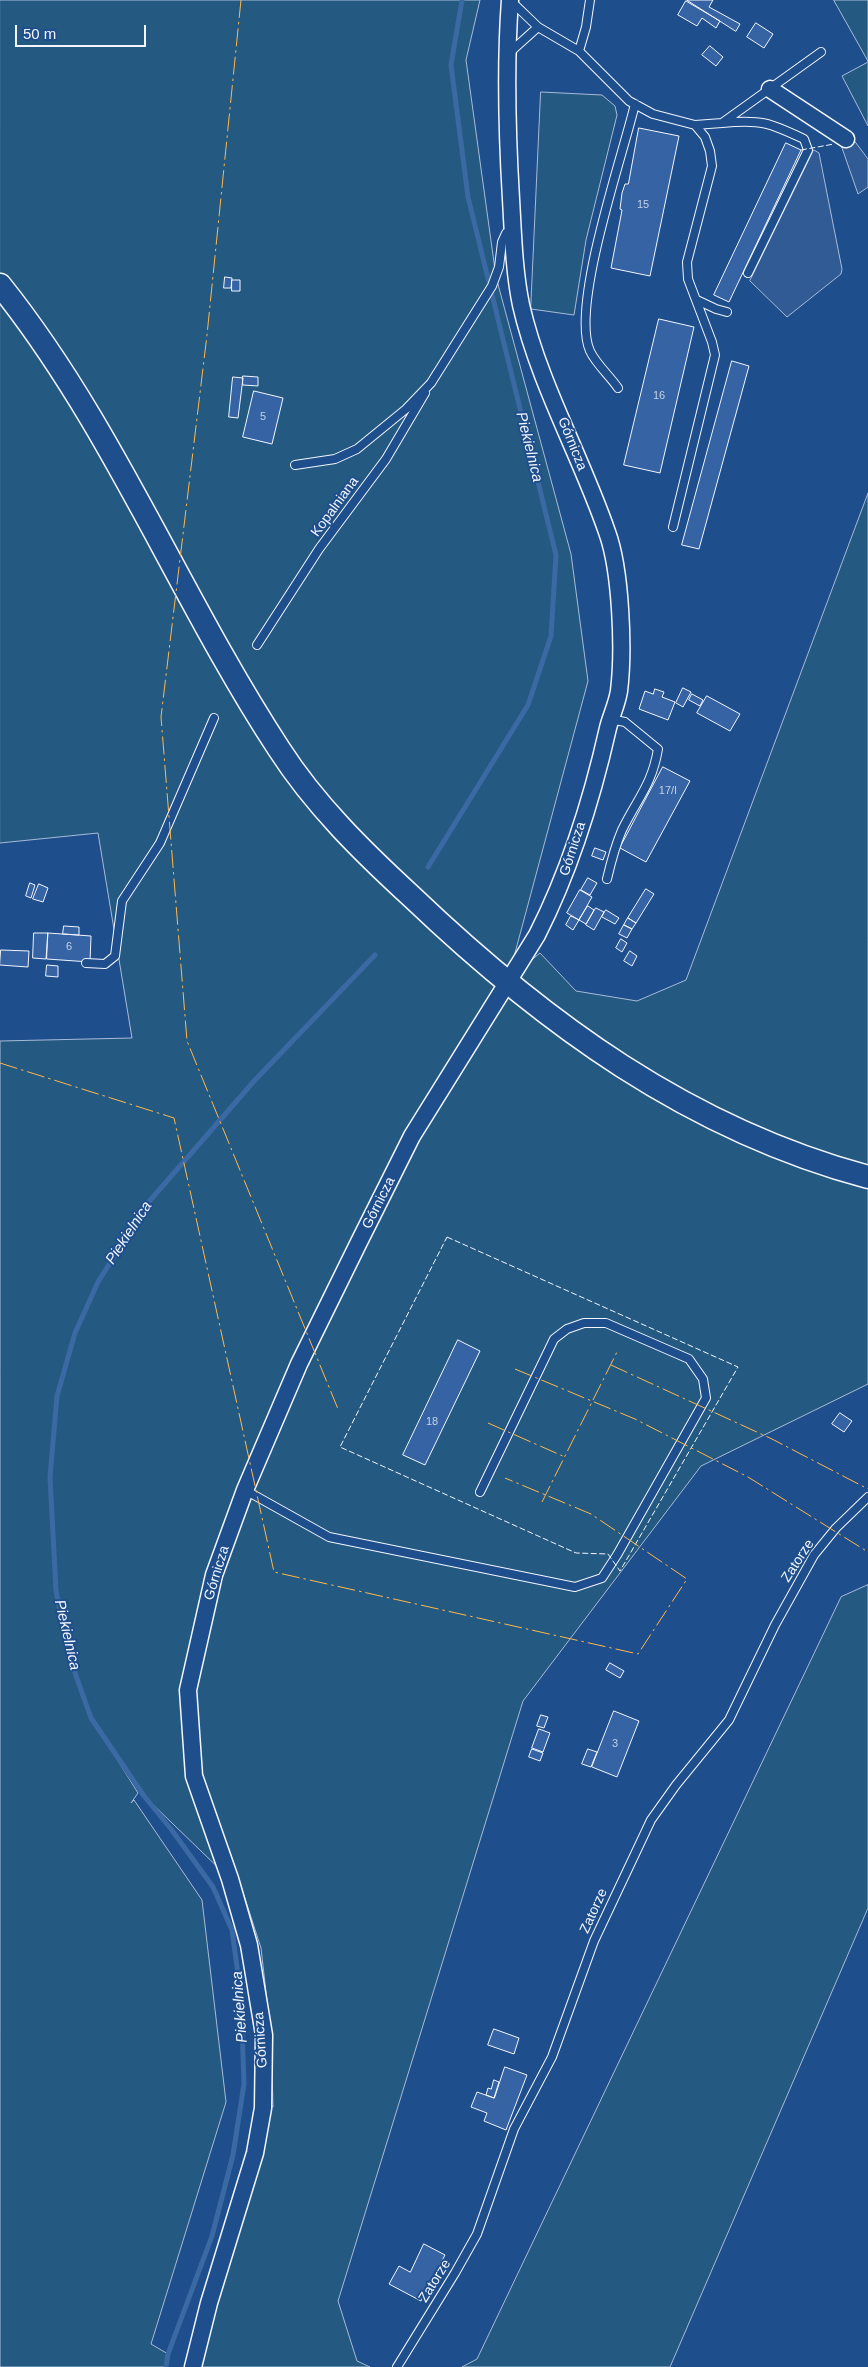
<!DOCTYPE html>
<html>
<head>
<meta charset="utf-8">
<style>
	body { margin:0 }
	#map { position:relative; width:868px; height:2367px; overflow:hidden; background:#1f4e8c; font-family:Helvetica,sans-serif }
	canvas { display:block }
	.scale { position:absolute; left:15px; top:25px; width:131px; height:22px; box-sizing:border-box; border:2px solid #f2f6ff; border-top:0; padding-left:6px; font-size:15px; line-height:18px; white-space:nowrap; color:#f2f6ff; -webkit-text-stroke:4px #1f4e8c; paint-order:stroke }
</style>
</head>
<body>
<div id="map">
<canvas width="868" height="2367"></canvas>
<div class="scale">50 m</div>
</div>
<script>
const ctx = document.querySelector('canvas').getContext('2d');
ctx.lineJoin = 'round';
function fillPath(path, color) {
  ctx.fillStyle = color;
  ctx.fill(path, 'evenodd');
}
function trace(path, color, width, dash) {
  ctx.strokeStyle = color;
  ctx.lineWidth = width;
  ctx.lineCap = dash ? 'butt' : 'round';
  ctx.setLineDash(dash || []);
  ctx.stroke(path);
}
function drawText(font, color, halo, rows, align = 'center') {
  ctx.font = font + ' Helvetica,sans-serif';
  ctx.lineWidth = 4;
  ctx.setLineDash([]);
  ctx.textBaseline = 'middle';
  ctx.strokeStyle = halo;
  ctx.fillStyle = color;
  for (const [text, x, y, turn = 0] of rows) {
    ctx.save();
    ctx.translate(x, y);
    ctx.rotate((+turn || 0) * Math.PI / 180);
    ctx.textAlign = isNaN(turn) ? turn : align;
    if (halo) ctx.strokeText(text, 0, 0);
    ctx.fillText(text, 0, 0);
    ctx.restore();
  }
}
const green = new Path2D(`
	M 0,0 L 480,0 L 466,60 L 496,277 L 571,554 L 588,681 L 508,979 L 540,953 L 576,991 L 637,1001 L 686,980 L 868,493 L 868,1384 L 701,1466 L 523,1701 L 338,2301 L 357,2361 L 370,2367 L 193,2367 L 263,2108 L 273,2107 L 271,2036 L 261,1948 L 229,1849 L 196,1782 L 230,1879 L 144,1796 L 100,1732 L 138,1793 L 131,1803 L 134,1800 L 202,1900 L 226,2102 L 151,2344 L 168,2354 L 166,2367 L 0,2367 L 0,1041 L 132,1038 L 98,833 L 0,843 Z
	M 834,0 L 868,0 L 868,126 L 842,76 L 868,62 Z
	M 541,92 L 602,95 L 615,106 L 617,115 L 586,240 L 574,315 L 531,309 Z
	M 868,1585 L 868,1908 L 670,2367 L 462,2367 L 477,2359 L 841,1597 Z`);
fillPath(green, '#245a82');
trace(green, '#a8bbd7', 1);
const parking = new Path2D(`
	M 850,135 L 868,159 L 868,187 L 858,194 L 841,145 Z
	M 814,150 L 819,153 L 842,269 L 841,274 L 787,317 L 750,281 Z`);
fillPath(parking, '#305b95');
trace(parking, '#a8bbd7', 1);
trace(new Path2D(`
	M 428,867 L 528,705 L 551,636 L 556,555 L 468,197 L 451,65 L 462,0
	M 166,2367 L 168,2354 L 212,2236 L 233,2155 L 244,2084 L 241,1996 L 232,1930 L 213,1887 L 171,1829 L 144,1796 L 91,1718 L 69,1656 L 56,1591 L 50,1477 L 57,1396 L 75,1333 L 98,1282 L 146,1205 L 255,1080 L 375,955`), '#3b69a3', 5);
const building = new Path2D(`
	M 687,0 L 713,0 L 709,7 L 740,24 L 736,31 Z
	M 686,1 L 720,21 L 716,28 L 702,18 L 697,26 L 678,15 Z
	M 756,23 L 773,34 L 764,48 L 747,37 Z
	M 710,46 L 723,57 L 716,66 L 702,55 Z
	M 639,128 L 679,136 L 650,276 L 611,268 L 622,210 L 620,209 L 622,193 L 625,184 L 628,184 Z
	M 786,143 L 801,150 L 729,302 L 714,295 Z
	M 225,277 L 232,278 L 231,288 L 224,288 Z
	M 232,280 L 240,280 L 240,291 L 232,291 Z
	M 659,319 L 694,327 L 660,473 L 624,465 Z
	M 732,361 L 749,366 L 699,549 L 682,545 Z
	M 243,376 L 258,377 L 258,386 L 243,385 Z
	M 233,377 L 243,378 L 238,418 L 229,417 Z
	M 254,391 L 283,398 L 272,444 L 243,437 Z
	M 683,688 L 691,692 L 683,707 L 676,703 Z
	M 655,689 L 664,692 L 662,697 L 675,702 L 668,720 L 639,709 L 645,691 L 653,694 Z
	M 692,694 L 703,700 L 700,706 L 689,700 Z
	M 707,696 L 740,714 L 730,731 L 697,713 Z
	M 663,767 L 690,781 L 646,862 L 620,848 Z
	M 595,848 L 606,852 L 603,860 L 592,856 Z
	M 588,878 L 597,883 L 590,895 L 581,890 Z
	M 30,883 L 35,885 L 31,898 L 26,896 Z
	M 39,884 L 48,888 L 43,902 L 33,899 Z
	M 646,889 L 654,894 L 636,923 L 628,918 Z
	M 580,890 L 592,897 L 579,920 L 567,913 Z
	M 588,906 L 594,910 L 586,924 L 579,920 Z
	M 596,908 L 604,912 L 594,930 L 586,925 Z
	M 606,910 L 619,918 L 615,924 L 602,917 Z
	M 571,916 L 579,920 L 573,930 L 566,925 Z
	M 628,918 L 636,923 L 632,929 L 624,925 Z
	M 624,925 L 632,929 L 627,938 L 619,934 Z
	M 64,926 L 79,927 L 79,935 L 63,934 Z
	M 34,933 L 48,933 L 46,959 L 33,958 Z
	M 48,933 L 91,936 L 90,962 L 47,959 Z
	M 621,939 L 627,943 L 622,952 L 616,948 Z
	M 1,950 L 29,951 L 28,967 L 0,965 Z
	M 630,951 L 637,956 L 632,966 L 624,961 Z
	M 47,965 L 58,966 L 58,977 L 46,976 Z
	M 458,1340 L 480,1351 L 425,1465 L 403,1455 Z
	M 840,1413 L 852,1421 L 844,1432 L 832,1424 Z
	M 610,1663 L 624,1671 L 620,1678 L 606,1670 Z
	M 614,1711 L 639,1721 L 617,1777 L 592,1767 Z
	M 541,1715 L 548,1717 L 544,1728 L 537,1726 Z
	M 539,1729 L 550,1733 L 543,1752 L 532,1748 Z
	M 532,1749 L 543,1753 L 540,1761 L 529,1757 Z
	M 588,1749 L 597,1752 L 591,1767 L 582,1764 Z
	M 494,2029 L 519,2038 L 514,2054 L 488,2045 Z
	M 505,2067 L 527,2075 L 506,2130 L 484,2121 L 487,2113 L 471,2107 L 477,2092 L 494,2098 Z
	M 494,2080 L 499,2082 L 494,2098 L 486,2095 L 488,2088 L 491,2089 Z
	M 424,2244 L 445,2255 L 421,2301 L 389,2284 L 399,2266 L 410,2272 Z`);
fillPath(building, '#3563a3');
trace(building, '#f2f6ff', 1);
const lane = new Path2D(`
	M 512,2 L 538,27 L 579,51 L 629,101 L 653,114 L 695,125 L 705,137 L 710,151 L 712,166 L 687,262 L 688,279 L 712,342 L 715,355 L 673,527
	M 579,51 L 586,27 L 590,0
	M 508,54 L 538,27
	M 722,123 C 761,119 770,123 804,139 L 808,150 L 748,273
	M 695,125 L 722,123 L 821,52
	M 697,300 L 716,309 L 727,312
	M 618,388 C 610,376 596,364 590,351 C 570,307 623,155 635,104
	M 295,465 L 335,459 L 357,449 L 406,409 L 431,383 L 492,286 L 499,267 L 502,242 L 506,233 L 513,232
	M 257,645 L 319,549 L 386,459 L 425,393
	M 607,879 C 611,862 615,846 622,830 C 637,799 652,785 658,749 L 625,722 L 610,719
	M 86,963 L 105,964 L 115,956 L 122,901 L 160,843 L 214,718
	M 245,1490 L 329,1537 L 575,1587 L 602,1578 L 617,1555 L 706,1398 L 703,1379 L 689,1359 L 606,1323 L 584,1323 L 567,1329 L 554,1339 L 480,1492
	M 397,2367 L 455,2273 L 477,2234 L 514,2129 L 552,2057 L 594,1941 L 651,1820 L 676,1785 L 729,1720 L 775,1625 L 814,1555 L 836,1528 L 868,1497`);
const street = new Path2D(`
	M 770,89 L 846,139
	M 193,2367 L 209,2303 L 255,2153 L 263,2108 L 264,2035 L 249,1945 L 230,1879 L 194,1776 L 188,1690 L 214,1575 L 245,1490 L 299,1364 L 359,1242 L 412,1136 L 537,935 C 570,870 592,799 608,728 C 611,716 617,704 619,691 C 624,650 621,570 607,532 C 581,456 539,384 521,305 C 514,271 513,234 511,199 C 507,132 505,67 510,0`);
const secondary = new Path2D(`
	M 0,285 C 113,426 180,598 279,749 C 315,805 363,852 412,897 C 544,1023 689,1129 868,1177`);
trace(lane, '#f2f6ff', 10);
trace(street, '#f2f6ff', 19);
trace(secondary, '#f2f6ff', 25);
trace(lane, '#1f4e8c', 8);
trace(street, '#1f4e8c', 16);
trace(secondary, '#1f4e8c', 22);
trace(new Path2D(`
	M 801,150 L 834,144
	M 447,1237 L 738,1367 L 620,1571 L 608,1554 L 576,1553 L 340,1447 Z`), '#f2f6ff', 1, [6, 2.5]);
trace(new Path2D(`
	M 241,0 L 207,335 L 161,717 L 187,1041 L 338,1409
	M 0,1063 L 174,1118 L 274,1572 L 638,1654 L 687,1579 L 591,1514 L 505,1478
	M 611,1365 L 772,1439 L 868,1489
	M 515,1369 L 635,1419 L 748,1477 L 868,1552
	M 488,1423 L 565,1457
	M 542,1502 L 617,1352`), '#ffb74d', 1, [18, 4, 2.5, 4]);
drawText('11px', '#c3d1e8', null, [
	["15",643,205],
	["16",659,396],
	["5",263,417],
	["17/I",668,791],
	["6",69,947],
	["18",432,1422],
	["3",615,1744]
]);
drawText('14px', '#f2f6ff', '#1f4e8c', [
	["Górnicza",572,444,68],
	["Kopalniana",335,507,-54],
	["Górnicza",573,849,-72],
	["Górnicza",379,1203,-63],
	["Zatorze",798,1561,-57],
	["Górnicza",217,1573,-73],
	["Zatorze",594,1911,-66],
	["Górnicza",261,2040,-94],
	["Zatorze",435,2281,-58]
]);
drawText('italic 15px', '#f2f6ff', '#1f4e8c', [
	["Piekielnica",529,447,76],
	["Piekielnica",129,1233,-57],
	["Piekielnica",67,1635,77],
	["Piekielnica",240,2007,-94]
]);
</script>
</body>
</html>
